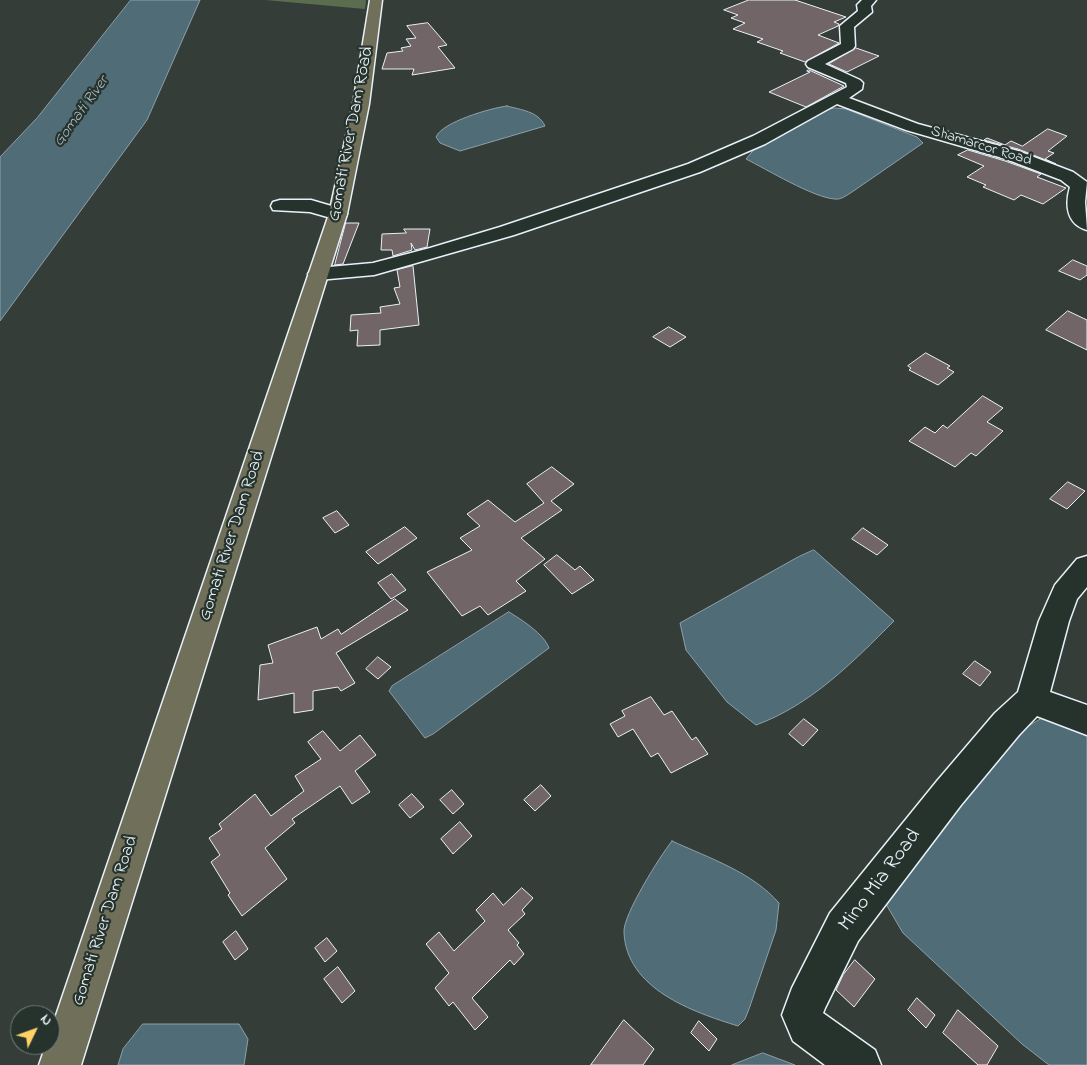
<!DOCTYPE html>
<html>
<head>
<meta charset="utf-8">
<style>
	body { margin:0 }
	#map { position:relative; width:1087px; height:1065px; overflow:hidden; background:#353d39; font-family:"Indie Flower",sans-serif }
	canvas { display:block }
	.north { position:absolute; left:10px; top:1005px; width:50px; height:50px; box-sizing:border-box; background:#26332d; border:1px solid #747f7e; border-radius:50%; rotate:48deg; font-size:14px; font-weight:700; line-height:20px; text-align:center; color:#e8f1f8 }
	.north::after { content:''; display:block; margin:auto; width:18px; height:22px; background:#ffd166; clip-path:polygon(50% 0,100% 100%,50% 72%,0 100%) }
</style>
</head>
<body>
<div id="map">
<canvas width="1087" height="1065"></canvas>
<div class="north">N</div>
</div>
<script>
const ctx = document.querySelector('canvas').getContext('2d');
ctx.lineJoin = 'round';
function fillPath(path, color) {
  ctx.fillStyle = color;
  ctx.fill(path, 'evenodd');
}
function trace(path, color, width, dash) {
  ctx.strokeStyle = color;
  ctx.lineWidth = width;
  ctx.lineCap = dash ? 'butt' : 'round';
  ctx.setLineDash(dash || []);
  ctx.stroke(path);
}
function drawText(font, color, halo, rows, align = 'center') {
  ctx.font = font + ' "Indie Flower",sans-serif';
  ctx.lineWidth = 4.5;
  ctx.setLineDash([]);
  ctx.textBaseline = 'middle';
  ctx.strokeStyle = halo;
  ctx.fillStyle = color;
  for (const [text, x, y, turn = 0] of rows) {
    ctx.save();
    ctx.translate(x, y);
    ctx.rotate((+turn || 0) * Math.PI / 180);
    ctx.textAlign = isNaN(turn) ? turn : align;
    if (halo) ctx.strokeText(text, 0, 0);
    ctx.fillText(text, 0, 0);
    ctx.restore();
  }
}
fillPath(new Path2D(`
	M 265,0 L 366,0 L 365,9 Z`), '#5b6d4f');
const water = new Path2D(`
	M 131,0 L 200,0 L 147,120 L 0,321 L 0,157 L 37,118 Z
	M 507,106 C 521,110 538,111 545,126 L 460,151 L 440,143 L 436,137 C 442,122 491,108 507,106 Z
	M 835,108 L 846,109 L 917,137 L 923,143 L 852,192 C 847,195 841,200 835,199 C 814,198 766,169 746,159 L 757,146 L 826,110 Z
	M 814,550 L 894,621 C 853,662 811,705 756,725 L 727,702 L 686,650 L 680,623 L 798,557 Z
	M 509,612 C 522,620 544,634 549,648 L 433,734 L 425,738 L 389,691 L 392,686 Z
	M 1046,716 L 1087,732 L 1087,1065 L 1049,1065 L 1022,1044 L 903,933 L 880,894 L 1017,733 Z
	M 672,841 C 709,858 752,872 779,903 L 776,930 L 749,1009 L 745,1019 L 738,1026 C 693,1012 626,989 624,932 C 623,915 660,856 672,841 Z
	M 143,1024 L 239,1024 L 248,1039 L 244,1065 L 118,1065 L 123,1049 Z
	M 763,1053 L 795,1065 L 732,1065 Z`);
fillPath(water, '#506c76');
trace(water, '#8da1aa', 1);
const building = new Path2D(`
	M 749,0 L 795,0 L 846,17 L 834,22 L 839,24 L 838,26 L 818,35 L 839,43 L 805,62 L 780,53 L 783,51 L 757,42 L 763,39 L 733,29 L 745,23 L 731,18 L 738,15 L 724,10 Z
	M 428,23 L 447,45 L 438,47 L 455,68 L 412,75 L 414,69 L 382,69 L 387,53 L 403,51 L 401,48 L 411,46 L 406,39 L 416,38 L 407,26 Z
	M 856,48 L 879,56 L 847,72 L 829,64 Z
	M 809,70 L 844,86 L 806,107 L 769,92 L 810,72 L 807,71 Z
	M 1048,129 L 1067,136 L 1048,151 L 1054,153 L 1045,159 L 1056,164 L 1018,149 L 984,140 L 987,138 L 1005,145 L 1011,141 L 1022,146 Z
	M 968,150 L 1005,161 L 1041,174 L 1037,177 L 1066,188 L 1043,204 L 1021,195 L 1014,200 L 983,187 L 986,185 L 967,177 L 984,166 L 958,155 Z
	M 346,223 L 359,223 L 343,264 L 335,265 Z
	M 404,229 L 430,229 L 427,247 L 415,250 L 411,243 L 412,250 L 393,256 L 392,250 L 381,250 L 382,234 L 406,233 Z
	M 1073,260 L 1087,266 L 1087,275 L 1080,280 L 1059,271 Z
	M 413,266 L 419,325 L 380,330 L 380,345 L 357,346 L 358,330 L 350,331 L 351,315 L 381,313 L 380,307 L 400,304 L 394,288 L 400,287 L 397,270 Z
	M 1068,311 L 1087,320 L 1087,350 L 1046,330 Z
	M 669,327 L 686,337 L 670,347 L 653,337 Z
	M 926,353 L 950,366 L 947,368 L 954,372 L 938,385 L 909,370 L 911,368 L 908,366 Z
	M 983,396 L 1003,408 L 987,422 L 1003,431 L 976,456 L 971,453 L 955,467 L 909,441 L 925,427 L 935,433 L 943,425 L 947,428 Z
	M 552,467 L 574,484 L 551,501 L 562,510 L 521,538 L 545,559 L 516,581 L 526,591 L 488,615 L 480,606 L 462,616 L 427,572 L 472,550 L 460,538 L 480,526 L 467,514 L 488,500 L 515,522 L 544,503 L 527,484 Z
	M 1068,482 L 1085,491 L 1067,509 L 1050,499 Z
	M 337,511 L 349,525 L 335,533 L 323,518 Z
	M 405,527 L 417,538 L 378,564 L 366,552 Z
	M 863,528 L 888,545 L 877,555 L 852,539 Z
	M 557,555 L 575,570 L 580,566 L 594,580 L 572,594 L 544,565 Z
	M 392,574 L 406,590 L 391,599 L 378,583 Z
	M 395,599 L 408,610 L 336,653 L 355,683 L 341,691 L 338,687 L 313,691 L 313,710 L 294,713 L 294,693 L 258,700 L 260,665 L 273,663 L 268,645 L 317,627 L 321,639 L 338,629 L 341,634 Z
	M 378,657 L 391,667 L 378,679 L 366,669 Z
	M 975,661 L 991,672 L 980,686 L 963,674 Z
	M 651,697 L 664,715 L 672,711 L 692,740 L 696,737 L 708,754 L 671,773 L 658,753 L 651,757 L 633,729 L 618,737 L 610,724 L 625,716 L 622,711 Z
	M 804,719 L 818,730 L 803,746 L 789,734 Z
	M 323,731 L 340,751 L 360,735 L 376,755 L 355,771 L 370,792 L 352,804 L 340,786 L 292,819 L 295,823 L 265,848 L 287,879 L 242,916 L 228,895 L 230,893 L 211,862 L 220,855 L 209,838 L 222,829 L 219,824 L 255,794 L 271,816 L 304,791 L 295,776 L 321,759 L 308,742 Z
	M 541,785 L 551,796 L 535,811 L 524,800 Z
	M 452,790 L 464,804 L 453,814 L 440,800 Z
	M 412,794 L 424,807 L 410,818 L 399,805 Z
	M 460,822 L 472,836 L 453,854 L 441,839 Z
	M 522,888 L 533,898 L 522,910 L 525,914 L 508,930 L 519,943 L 517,945 L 524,954 L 514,965 L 510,960 L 472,998 L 488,1017 L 475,1030 L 453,1002 L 449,1006 L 435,988 L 449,973 L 426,944 L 439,932 L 454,951 L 485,921 L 476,910 L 493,893 L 503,905 Z
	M 236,931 L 248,949 L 235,960 L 223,942 Z
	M 327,938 L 337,951 L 325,962 L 315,948 Z
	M 855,960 L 875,979 L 854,1007 L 836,990 L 843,975 Z
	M 338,967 L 355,991 L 342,1003 L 324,979 Z
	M 917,998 L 935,1015 L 926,1028 L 908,1010 Z
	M 958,1010 L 998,1046 L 987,1065 L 978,1065 L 943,1033 Z
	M 624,1020 L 654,1049 L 643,1065 L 591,1065 Z
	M 699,1021 L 717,1039 L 709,1051 L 691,1033 Z`);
fillPath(building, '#716567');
trace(building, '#e8f1f8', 1);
const minor = new Path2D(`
	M 862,0 L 876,0 L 871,6 L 872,12 L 854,27 L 855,46 L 853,49 L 825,64 L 860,80 L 863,83 L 862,89 L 849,98 L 918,124 L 1018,151 L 1073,172 L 1087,182 L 1085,202 L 1087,230 C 1066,224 1065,204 1070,187 L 1061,180 L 1006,159 L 906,130 L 837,104 L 765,144 L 700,172 L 514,235 L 374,275 L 318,280 L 311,278 L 308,274 L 311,270 L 318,268 L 373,263 L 430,248 L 500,227 L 688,164 L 753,136 L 847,87 L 846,83 L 808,67 L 806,64 L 808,61 L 841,44 L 840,26 L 858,11 L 857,5 Z
	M 280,200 L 311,200 L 345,210 L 347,214 L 345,218 L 338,220 L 310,212 L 273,210 L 271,206 L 273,202 Z
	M 1087,556 L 1087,587 L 1077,599 L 1069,621 L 1050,692 L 1087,705 L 1087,735 L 1037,716 L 1019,735 L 961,805 L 858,941 L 825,1008 L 823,1013 L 875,1050 L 881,1065 L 825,1065 L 793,1041 L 782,1015 L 792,988 L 830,913 L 937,781 L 995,713 L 1018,692 L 1039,621 L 1055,585 L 1077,559 Z`);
const major = new Path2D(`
	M 370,0 L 382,0 L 369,104 L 347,214 L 81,1065 L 39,1065 L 46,1045 L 50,1045 L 50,1033 L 329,214 L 353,104 Z`);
trace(minor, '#e8f1f8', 3);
trace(major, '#e8f1f8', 3);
fillPath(minor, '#26332d');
fillPath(major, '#706f59');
drawText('15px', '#e8f1f8', '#26332d', [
	["Shamarcor Road",981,147,17]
]);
drawText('italic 16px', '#abbcc4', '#26332d', [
	["Gomati River",82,112,-54]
]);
drawText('18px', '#e8f1f8', '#26332d', [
	["Gomati River Dam Road",352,134,-79],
	["Gomati River Dam Road",233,536,-72],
	["Gomati River Dam Road",106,921,-72]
]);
drawText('21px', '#e8f1f8', '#26332d', [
	["Mino Mia Road",881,881,-53]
]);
</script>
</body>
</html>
